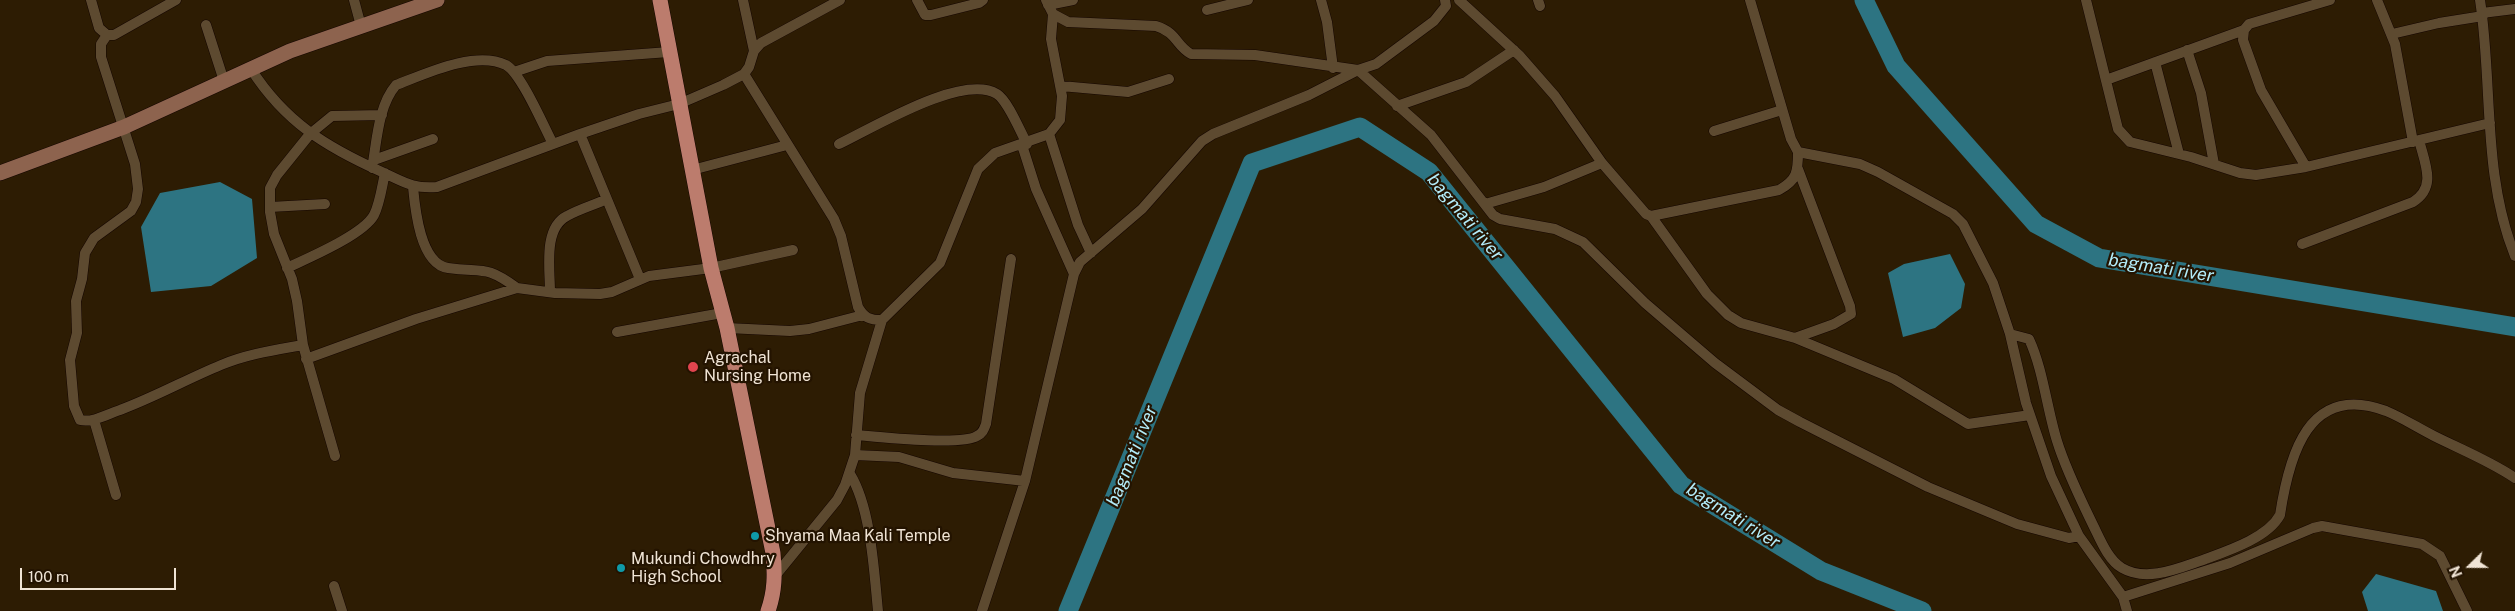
<!DOCTYPE html>
<html>
<head>
<meta charset="utf-8">
<style>
	body { margin:0 }
	#map { position:relative; width:2515px; height:611px; overflow:hidden; background:#2d1c03; font-family:"Public Sans",sans-serif }
	canvas { display:block }
	.north { position:absolute; left:2445px; top:541px; width:50px; height:50px; -webkit-text-stroke:4px #231300; paint-order:stroke; rotate:248deg; font-size:14px; font-weight:700; line-height:20px; text-align:center; color:#f0e4d5 }
	.north::after { content:''; display:block; margin:auto; width:18px; height:22px; background:#f0e4d5; clip-path:polygon(50% 0,100% 100%,50% 72%,0 100%) }
	.scale { position:absolute; left:20px; top:568px; width:156px; height:22px; box-sizing:border-box; border:2px solid #f0e4d5; border-top:0; padding-left:6px; font-size:15px; line-height:18px; white-space:nowrap; color:#f0e4d5; -webkit-text-stroke:4px #231300; paint-order:stroke }
</style>
</head>
<body>
<div id="map">
<canvas width="2515" height="611"></canvas>
<div class="north">N</div>
<div class="scale">100 m</div>
</div>
<script>
const ctx = document.querySelector('canvas').getContext('2d');
ctx.lineJoin = 'round';
function fillPath(path, color) {
  ctx.fillStyle = color;
  ctx.fill(path, 'evenodd');
}
function trace(path, color, width, dash) {
  ctx.strokeStyle = color;
  ctx.lineWidth = width;
  ctx.lineCap = dash ? 'butt' : 'round';
  ctx.setLineDash(dash || []);
  ctx.stroke(path);
}
function drawText(font, color, halo, rows, align = 'center') {
  ctx.font = font + ' "Public Sans",sans-serif';
  ctx.lineWidth = 4.5;
  ctx.setLineDash([]);
  ctx.textBaseline = 'middle';
  ctx.strokeStyle = halo;
  ctx.fillStyle = color;
  for (const [text, x, y, turn = 0] of rows) {
    ctx.save();
    ctx.translate(x, y);
    ctx.rotate((+turn || 0) * Math.PI / 180);
    ctx.textAlign = isNaN(turn) ? turn : align;
    if (halo) ctx.strokeText(text, 0, 0);
    ctx.fillText(text, 0, 0);
    ctx.restore();
  }
}
fillPath(new Path2D(`
	M 220,182 L 252,199 L 257,258 L 211,286 L 151,292 L 141,227 L 160,193 Z
	M 1950,254 L 1965,284 L 1961,308 L 1935,328 L 1903,337 L 1888,273 L 1904,264 Z
	M 2376,574 L 2436,591 L 2443,611 L 2368,611 L 2362,592 Z`), '#2d7482');
trace(new Path2D(`
	M 1864,0 L 1896,66 L 2036,224 L 2099,258 L 2515,327
	M 1068,611 L 1252,163 L 1360,127 L 1429,172 L 1681,485 L 1821,571 L 1922,611`), '#2d7482', 19);
const street = new Path2D(`
	M 91,0 L 99,28 L 107,35 L 114,35 L 176,0
	M 354,0 L 361,26
	M 743,0 L 754,51
	M 917,0 L 925,15 L 931,15 L 979,3 L 983,0
	M 1046,0 L 1053,14 L 1068,22 L 1156,26 C 1178,33 1175,45 1191,54 L 1255,55 L 1358,70 L 1376,64 L 1434,21 L 1446,6 L 1445,0
	M 1321,0 L 1327,22 L 1333,68
	M 1459,0 L 1520,56 L 1555,96 L 1602,163 L 1646,214 L 1651,216 L 1779,190 C 1797,180 1798,172 1798,152
	M 1538,0 L 1540,6
	M 1750,0 L 1791,139 L 1798,152 L 1860,164 L 1878,172 L 1953,214 L 1963,224 L 1993,283 L 2010,334 L 2026,403 L 2051,476 L 2079,536 L 2123,597 L 2127,611
	M 2086,0 L 2118,129 L 2130,142 L 2191,157 L 2240,173 L 2256,175 L 2306,167 L 2490,123
	M 2377,0 L 2395,44 L 2413,142
	M 2480,0 C 2493,85 2482,175 2515,256
	M 1048,5 L 1073,0
	M 1207,10 L 1248,0
	M 2482,13 L 2515,9
	M 206,25 L 224,81
	M 2392,34 L 2439,23 L 2483,16
	M 107,35 L 101,44 L 101,57 L 135,164 L 138,189 L 136,202 L 131,211 L 94,238 L 85,253 L 82,279 L 76,301 L 77,333 L 70,360 L 74,406 L 80,420 C 93,423 108,414 120,410 C 155,397 187,379 221,365 C 247,354 275,350 303,345
	M 2187,50 L 2201,93 L 2214,164
	M 2155,62 L 2179,154
	M 251,69 C 285,122 326,147 382,172 C 404,182 413,189 437,187 L 580,134 L 639,114 L 679,104 L 723,85 L 744,74 L 749,67 L 754,51 L 761,43 L 840,0
	M 514,72 L 547,61 L 669,52
	M 744,74 L 834,219 L 841,236 L 858,307 C 864,318 870,320 882,320
	M 2106,80 L 2244,30
	M 1061,86 L 1128,92 L 1169,79
	M 1397,106 L 1466,82 L 1514,50
	M 1714,131 L 1782,110
	M 580,134 L 640,279
	M 1049,134 L 1078,225 L 1091,253
	M 839,144 C 873,128 962,73 997,94 C 1008,101 1020,131 1027,144
	M 1022,145 L 1036,189 L 1074,274
	M 374,160 L 433,139
	M 2306,167 L 2261,90 L 2243,40 L 2244,30 L 2249,24 L 2330,0
	M 372,168 C 377,141 378,106 396,85 C 425,74 475,50 506,65 C 521,73 544,127 553,144
	M 692,170 L 787,145
	M 413,187 C 415,208 420,264 448,268 C 483,273 484,264 517,288
	M 1485,204 L 1544,187 L 1602,163
	M 270,207 L 325,204
	M 1651,216 L 1707,294 L 1728,315 L 1741,323 L 1795,338 L 1894,379 L 1968,424 L 2030,415
	M 2302,244 L 2413,202 C 2437,187 2425,164 2419,140
	M 287,268 C 308,258 363,235 374,215 C 380,203 382,186 385,173
	M 550,292 C 550,269 543,228 567,216 C 579,209 594,205 607,199
	M 727,328 L 790,331 L 809,329 L 863,315
	M 617,332 L 722,313
	M 2010,334 L 2029,339 C 2043,369 2047,409 2057,441 C 2066,470 2080,498 2093,525 C 2100,539 2108,560 2122,568 C 2146,582 2177,569 2200,561 C 2224,552 2267,539 2280,515 C 2289,456 2308,382 2386,411 C 2403,418 2418,428 2434,436 C 2460,449 2490,461 2515,478
	M 1795,338 L 1834,324 L 1851,314 L 1850,306 L 1798,169
	M 306,359 L 416,319 L 517,288 L 555,293 L 600,294 L 612,292 L 649,276 L 711,268 L 793,250
	M 94,420 L 116,495
	M 856,435 C 879,437 961,446 977,436 C 983,433 984,429 986,424 L 1011,259
	M 855,455 L 899,457 L 953,473 L 1025,481
	M 335,456 L 303,345 L 297,301 L 292,279 L 274,234 L 270,212 L 270,188 L 277,175 L 310,134 L 332,116 L 382,115
	M 850,474 C 871,508 874,571 878,611
	M 775,576 L 837,500 L 845,485 L 855,455 L 860,393 L 882,320 L 940,263 L 978,169 L 995,153 L 1049,134 L 1060,120 L 1062,96 L 1051,39 L 1053,14
	M 334,586 L 342,611
	M 2123,597 L 2230,563 L 2313,528 L 2322,526 L 2422,544 L 2440,556 L 2467,611
	M 982,611 L 1025,481 L 1074,274 L 1080,262 L 1142,209 L 1202,141 L 1213,134 L 1309,95 L 1358,70 L 1431,135 L 1493,215 L 1500,219 L 1555,229 L 1583,242 L 1645,303 L 1715,363 L 1778,410 L 1800,422 L 1928,487 L 2017,524 L 2069,538 L 2079,536`);
const secondary = new Path2D(`
	M 0,173 L 124,127 L 290,51 L 437,0`);
const primary = new Path2D(`
	M 660,0 L 711,268 L 727,328 L 773,553 C 775,574 775,591 768,611`);
trace(street, '#150600', 11);
trace(secondary, '#150600', 16);
trace(primary, '#150600', 16);
trace(street, '#5d4a30', 10);
trace(secondary, '#8d634e', 15);
trace(primary, '#bc7c6d', 15);
for (const [x, y, r, color] of [
	[693,367,6,"#e0444e"],
	[755,536,5,"#0f9aa8"],
	[621,568,5,"#0f9aa8"]
]) {
  const dot = new Path2D();
  dot.arc(x, y, r, 0, 2 * Math.PI);
  ctx.fillStyle = color;
  ctx.fill(dot);
  trace(dot, '#231300', 2);
}
drawText('16px', '#f0e4d5', '#231300', [
	["Agrachal",704,358],
	["Nursing Home",704,376],
	["Shyama Maa Kali Temple",765,536],
	["Mukundi Chowdhry",631,559],
	["High School",631,577]
], 'left');
drawText('italic 18px', '#b3ecf9', '#231300', [
	["bagmati river",1465,217,50],
	["bagmati river",2161,268,9],
	["bagmati river",1132,456,-68],
	["bagmati river",1733,516,32]
]);
</script>
</body>
</html>
